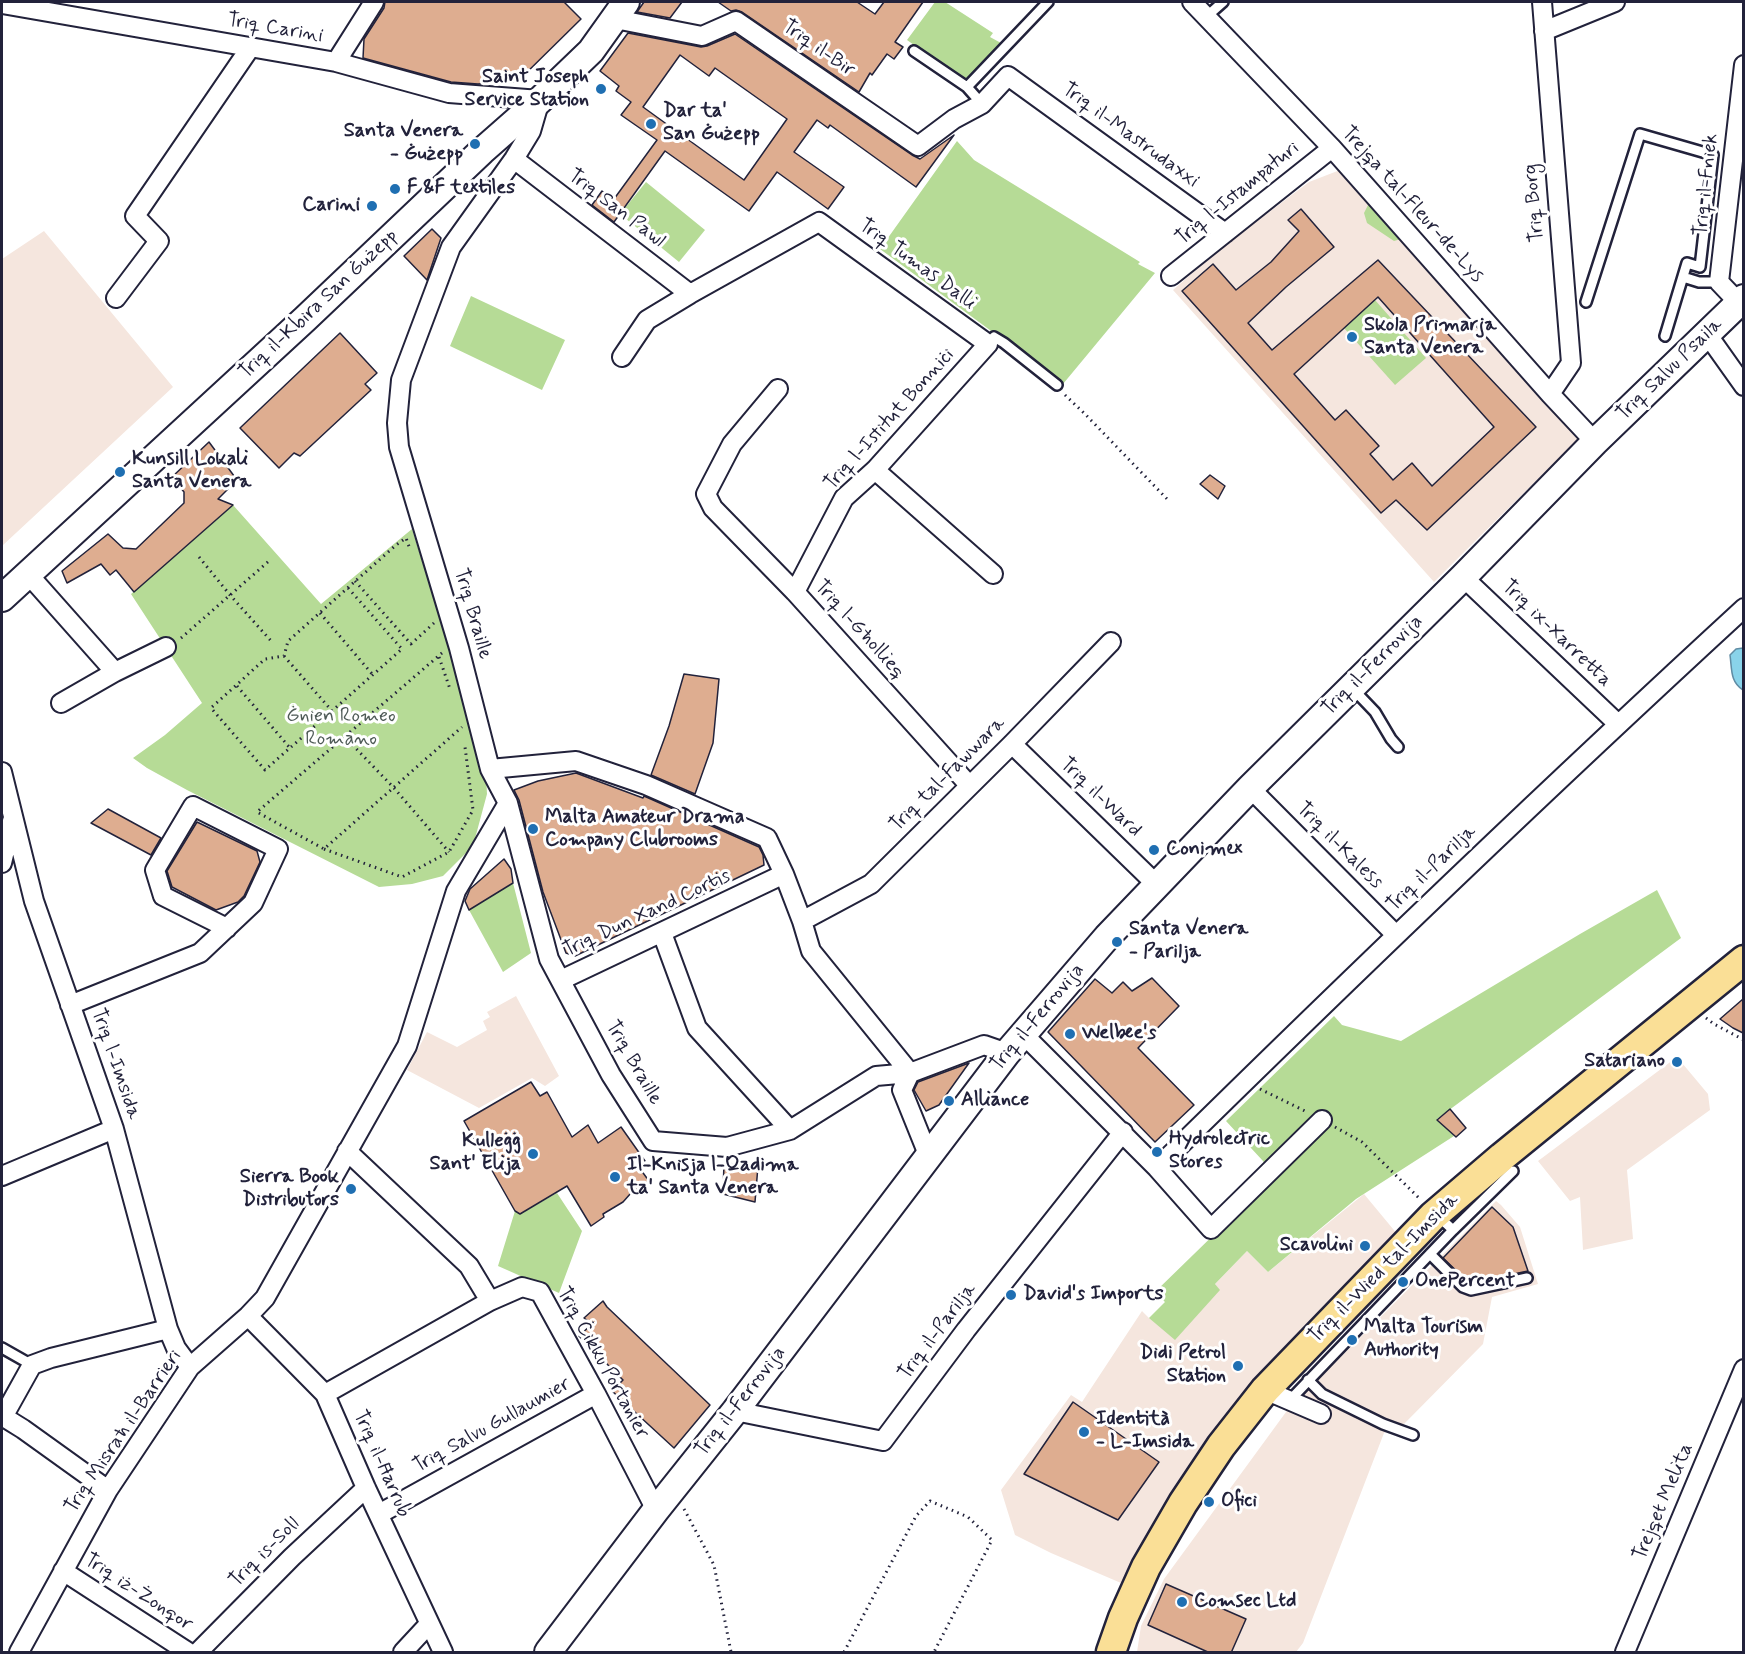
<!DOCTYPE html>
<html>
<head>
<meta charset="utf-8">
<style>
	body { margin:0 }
	#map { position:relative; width:1745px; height:1654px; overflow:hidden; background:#fff; font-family:Mynerve,sans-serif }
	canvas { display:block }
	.frame { position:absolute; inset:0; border:3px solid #22223b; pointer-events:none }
</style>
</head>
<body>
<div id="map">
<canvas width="1745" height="1654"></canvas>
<div class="frame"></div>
</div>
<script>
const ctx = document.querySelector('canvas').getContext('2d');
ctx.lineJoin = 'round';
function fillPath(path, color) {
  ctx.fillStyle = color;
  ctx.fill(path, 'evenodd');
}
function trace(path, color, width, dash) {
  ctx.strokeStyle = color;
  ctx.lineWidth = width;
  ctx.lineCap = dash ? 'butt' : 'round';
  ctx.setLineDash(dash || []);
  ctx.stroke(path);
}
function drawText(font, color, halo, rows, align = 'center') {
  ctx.font = font + ' Mynerve,sans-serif';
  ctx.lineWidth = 6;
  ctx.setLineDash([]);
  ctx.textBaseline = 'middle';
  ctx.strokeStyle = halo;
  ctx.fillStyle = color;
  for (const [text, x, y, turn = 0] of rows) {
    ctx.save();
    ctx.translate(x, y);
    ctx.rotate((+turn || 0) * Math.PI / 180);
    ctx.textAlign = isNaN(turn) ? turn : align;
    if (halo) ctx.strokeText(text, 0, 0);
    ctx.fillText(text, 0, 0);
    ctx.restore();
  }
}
fillPath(new Path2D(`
	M 1340,170 L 1581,436 L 1434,582 L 1173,290 L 1220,249 L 1309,182 Z
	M 44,231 L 173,387 L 2,546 L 2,259 Z
	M 516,996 L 559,1076 L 545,1086 L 532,1078 L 479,1108 L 407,1070 L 427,1032 L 457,1047 L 487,1030 L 483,1021 L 490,1017 L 487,1012 Z
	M 1677,1057 L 1708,1094 L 1710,1110 L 1627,1170 L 1633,1239 L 1583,1250 L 1580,1197 L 1570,1201 L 1538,1161 Z
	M 1364,1194 L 1398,1235 L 1319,1314 L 1246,1398 L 1128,1586 L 1051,1553 L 1015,1535 L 1001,1490 L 1071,1395 L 1082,1402 L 1142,1311 L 1149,1318 L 1219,1290 L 1215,1284 L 1247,1251 L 1268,1272 Z
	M 1496,1201 L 1501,1205 L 1520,1227 L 1538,1284 L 1492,1297 L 1483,1344 L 1404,1424 L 1384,1433 L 1303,1643 L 1296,1652 L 1137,1652 L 1141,1626 L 1164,1579 L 1286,1412 Z`), '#f5e6de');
fillPath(new Path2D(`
	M 935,2 L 945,2 L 993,33 L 990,37 L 1001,43 L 966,82 L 907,40 Z
	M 957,141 L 974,160 L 1140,262 L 1138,264 L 1155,273 L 1063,384 L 880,249 Z
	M 646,182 L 705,230 L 679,262 L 620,214 Z
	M 1369,203 L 1401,239 L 1394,241 L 1367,223 L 1364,213 Z
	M 471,296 L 565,340 L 542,390 L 450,346 Z
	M 1375,300 L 1426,358 L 1395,385 L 1344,328 Z
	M 233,505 L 321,604 L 412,529 L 442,625 L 486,775 L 487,794 L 473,846 L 443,876 L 412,884 L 379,887 L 187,790 L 147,768 L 133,758 L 165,735 L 202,703 L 131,594 Z
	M 513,883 L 531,953 L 503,972 L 469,910 Z
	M 1657,890 L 1681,938 L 1437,1119 L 1454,1136 L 1356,1199 L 1268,1272 L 1247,1251 L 1215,1284 L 1220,1290 L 1175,1340 L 1149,1318 L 1165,1302 L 1155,1292 L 1270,1180 L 1266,1166 L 1263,1161 L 1226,1121 L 1334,1016 L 1342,1025 L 1401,1041 L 1580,934 Z
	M 557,1193 L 582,1231 L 559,1293 L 498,1266 L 515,1211 L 520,1214 Z`), '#b6db96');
const water = new Path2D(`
	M 1743,648 L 1744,648 L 1743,690 C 1730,682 1732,669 1730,655 L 1736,649 Z`);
fillPath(water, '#89d3ea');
trace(water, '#608ca4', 1.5);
const building = new Path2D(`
	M 385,2 L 564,2 L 581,19 L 517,82 L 478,84 L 451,82 L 363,58 L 364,39 L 384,8 Z
	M 644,2 L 682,2 L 670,18 L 637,12 Z
	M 718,2 L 857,2 L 875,14 L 884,2 L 923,2 L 895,42 L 903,47 L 894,59 L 887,54 L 872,75 L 870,73 L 859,92 L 742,12 L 736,10 L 731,11 Z
	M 628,33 L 701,47 L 707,46 L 735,34 L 912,155 L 920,159 L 954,135 L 916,187 L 830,125 L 828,128 L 817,120 L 794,152 L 844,187 L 828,209 L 777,172 L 749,211 L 665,151 L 614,222 L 592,205 L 602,191 L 614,199 L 657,140 L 621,115 L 631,102 L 616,91 L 619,86 L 600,71 ZM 680,55 L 709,76 L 715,68 L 787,119 L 744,180 L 643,107 Z
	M 1301,209 L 1334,247 L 1286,287 L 1248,323 L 1272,350 L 1378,260 L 1536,427 L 1427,530 L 1396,500 L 1381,513 L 1182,291 L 1213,264 L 1236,290 L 1271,262 L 1299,231 L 1288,220 ZM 1378,297 L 1494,427 L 1432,486 L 1412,463 L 1393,480 L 1370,454 L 1379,446 L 1346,410 L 1335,420 L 1294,374 Z
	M 432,229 L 441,238 L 427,280 L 404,256 Z
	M 340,333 L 377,373 L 365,384 L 371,390 L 300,456 L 294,453 L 279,468 L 240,428 Z
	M 209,442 L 237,480 L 218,499 L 233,505 L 134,592 L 116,570 L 110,575 L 101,564 L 67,583 L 62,571 L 108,534 L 123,548 L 136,549 L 184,503 L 184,492 L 172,477 Z
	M 1210,475 L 1225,486 L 1218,499 L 1200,484 Z
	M 684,674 L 719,679 L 713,743 L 695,794 L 651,775 L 669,726 Z
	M 576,773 L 643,798 L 644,796 L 759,847 L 763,855 L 764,865 L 575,956 L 566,953 L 543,892 L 519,800 L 514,790 L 538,781 Z
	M 108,809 L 161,838 L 151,855 L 91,823 Z
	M 197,822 L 257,851 L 260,862 L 244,896 L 238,902 L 216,910 L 172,887 L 167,871 Z
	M 504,859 L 511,869 L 513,883 L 469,910 L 465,901 L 470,889 Z
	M 1152,978 L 1179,1006 L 1138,1048 L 1194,1105 L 1155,1142 L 1048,1032 L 1095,979 L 1112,993 L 1123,982 L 1132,991 Z
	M 1743,999 L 1743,1033 L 1733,1028 L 1720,1019 Z
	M 969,1063 L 939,1105 L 926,1111 L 914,1090 L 918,1082 Z
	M 531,1082 L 540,1096 L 547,1092 L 572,1137 L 588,1125 L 598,1143 L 621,1127 L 645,1161 L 638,1166 L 649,1181 L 631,1193 L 623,1202 L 603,1214 L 604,1217 L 591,1226 L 567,1186 L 520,1214 L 515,1211 L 464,1121 Z
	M 1450,1109 L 1466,1128 L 1456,1137 L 1437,1120 Z
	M 724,1163 L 758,1166 L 755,1202 L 723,1194 Z
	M 1492,1207 L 1513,1227 L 1528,1271 L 1471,1283 L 1467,1281 L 1443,1258 Z
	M 603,1301 L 607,1307 L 710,1405 L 674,1448 L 612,1391 L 623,1380 L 579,1336 L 592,1324 L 584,1318 Z
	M 1073,1402 L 1159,1462 L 1118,1520 L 1024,1474 Z
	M 1166,1584 L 1246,1619 L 1231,1653 L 1210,1653 L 1148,1625 Z`);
fillPath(building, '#dead90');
trace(building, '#22223b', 1.5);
const service = new Path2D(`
	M 1206,17 L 1223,2
	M 914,51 L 967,87 L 982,104
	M 967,87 L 1048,2
	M 1683,277 L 1699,282 L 1719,282
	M 1586,302 L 1640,134 L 1713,155 L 1700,267 L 1687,263 L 1665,336
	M 988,344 L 994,337 L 1004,343 L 1057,385
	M 1353,689 L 1375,712 L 1391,739 L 1398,747
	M 1437,1215 L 1453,1230 L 1513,1171
	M 1430,1254 L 1463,1287 L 1471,1290 L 1527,1278
	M 2,1348 L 32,1365
	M 1308,1380 L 1322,1394 L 1383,1424 L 1413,1435
	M 1289,1401 L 1453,1230`);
const minor = new Path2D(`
	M 1192,2 L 1332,148 L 1550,394 L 1595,442
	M 1542,2 L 1571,363 L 1550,394
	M 2,4 L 336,62 L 449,93 L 540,100 L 531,131 L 514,159 L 451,247 L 401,380 L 397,423 L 399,447 L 459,648 L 490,769 L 508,803 L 549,959 L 611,1075 L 653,1141 L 727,1147 L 790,1130 L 876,1076 L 910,1073 L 984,1045 L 1007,1053
	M 615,19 L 702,36 L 736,21 L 918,146 L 954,119 L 982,104 L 1008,76 L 1225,233
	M 1544,31 L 1615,2
	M 336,62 L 374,2
	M 514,159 L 690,294
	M 1171,276 L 1332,148
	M 116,298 L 159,241 L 135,216 L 250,48
	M 1739,303 L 1719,282 L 1744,65
	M 1707,334 L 1744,386
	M 622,357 L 647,320 L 690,294 L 819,222 L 988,344 L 875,470 L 844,498 L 795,592
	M 778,389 L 732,444 L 706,494 L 713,508 L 795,592 L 969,785
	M 875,470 L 993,574
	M 28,574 L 115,672 L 61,703
	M 1463,577 L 1618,724
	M 115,672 L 166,647
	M 1012,744 L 1156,884
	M 490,769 L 576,761 L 646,785 L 767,838 L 784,874 L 802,921 L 811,951 L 910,1073
	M 2,772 L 34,901 L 114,1129 L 168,1329 L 176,1348 L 190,1367
	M 1250,788 L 1396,935
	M 2,863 L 12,821
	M 802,921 L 871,884 L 1012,744 L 1111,642
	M 662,933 L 697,1028 L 790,1130
	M 561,980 L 784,874
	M 70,1005 L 200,953 L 253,903 L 278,849 L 193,806 L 155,870 L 163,896 L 227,928
	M 1023,1034 L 1157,1168 L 1211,1229 L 1322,1120
	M 910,1073 L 902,1090 L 929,1157
	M 347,1151 L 469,1266 L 490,1301
	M 1157,1168 C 1350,978 1545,791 1744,608
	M 2,1176 L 114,1129
	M 248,1316 L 325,1394 L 366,1488 L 443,1652
	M 1265,1390 L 1321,1414
	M 325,1394 L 490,1301 L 522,1287 L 540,1292 L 596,1394 L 656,1510
	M 735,1411 L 883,1441 L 966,1330 L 1123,1132
	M 2,1416 L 23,1429 L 108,1490
	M 3,1417 L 32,1365 L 51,1358 L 168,1329
	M 379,1514 L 596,1394
	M 63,1571 L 188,1652
	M 19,1652 L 108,1490 L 190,1367 L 248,1316 L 265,1298 L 407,1046 L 456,891 L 508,803
	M 198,1652 L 292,1557 L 366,1488
	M 403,1652 L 429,1624
	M 1625,1652 L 1744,1369`);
const secondary = new Path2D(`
	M 2,598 L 305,319 L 482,151 L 540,100 L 591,51 L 626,2
	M 548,1652 L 656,1510 L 735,1411 L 1007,1053 L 1107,937 L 1250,788 L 1463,577 L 1595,442 L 1744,298`);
const primary = new Path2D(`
	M 1111,1652 L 1123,1618 L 1146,1567 L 1183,1503 L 1221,1446 L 1265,1390 L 1433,1216 L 1502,1157 L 1744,960`);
trace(service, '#22223b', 14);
trace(minor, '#22223b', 22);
trace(secondary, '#22223b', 30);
trace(primary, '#22223b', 33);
trace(new Path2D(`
	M 1065,395 L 1085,414 L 1169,501
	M 199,557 L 230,595 L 272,642
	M 355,581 L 411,644 L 434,623
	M 348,588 L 402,649 L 265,770 L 211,708 L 265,659 L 284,656 L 288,641 L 396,545 L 406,538 L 410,549
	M 320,613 L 373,675
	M 181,638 L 269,561
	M 442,653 L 257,812 L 324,849 L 462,727
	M 284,656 L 332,711
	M 439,657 L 450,689
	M 237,686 L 290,748
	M 344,736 L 394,788 L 449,852
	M 324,849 L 402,877 L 449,852 L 473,810 L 465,747
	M 1706,1018 L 1714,1024 L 1744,1040
	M 1260,1089 L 1305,1111
	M 1335,1127 L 1362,1142 L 1419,1198
	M 684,1509 L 714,1565 L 731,1652
	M 844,1652 L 916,1516 L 930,1501 L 968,1517 L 992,1540 L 934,1652`), '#22223b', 3, [1.5, 4.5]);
trace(service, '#fff', 9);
trace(minor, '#fff', 18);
trace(secondary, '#fff', 26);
trace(primary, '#fadf96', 28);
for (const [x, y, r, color] of [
	[601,89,6,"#1f6fb2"],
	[651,124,6,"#1f6fb2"],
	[475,144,6,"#1f6fb2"],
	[395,189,6,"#1f6fb2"],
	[372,206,6,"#1f6fb2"],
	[1352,337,6,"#1f6fb2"],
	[120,472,6,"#1f6fb2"],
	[533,829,6,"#1f6fb2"],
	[1154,850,6,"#1f6fb2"],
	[1117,942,6,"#1f6fb2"],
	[1070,1034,6,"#1f6fb2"],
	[1677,1062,6,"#1f6fb2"],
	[949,1101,6,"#1f6fb2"],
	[1157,1152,6,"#1f6fb2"],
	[533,1154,6,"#1f6fb2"],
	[615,1177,6,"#1f6fb2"],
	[351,1189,6,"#1f6fb2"],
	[1365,1246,6,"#1f6fb2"],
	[1403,1282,6,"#1f6fb2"],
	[1011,1295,6,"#1f6fb2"],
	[1352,1340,6,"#1f6fb2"],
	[1238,1366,6,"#1f6fb2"],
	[1084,1432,6,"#1f6fb2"],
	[1209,1502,6,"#1f6fb2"],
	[1182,1602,6,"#1f6fb2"]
]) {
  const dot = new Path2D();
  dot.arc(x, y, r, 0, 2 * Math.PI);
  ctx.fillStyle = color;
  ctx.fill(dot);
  trace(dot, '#fff', 2);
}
drawText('20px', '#22223b', '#fff', [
	["Triq Carini",275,29,10],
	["Triq il-Bir",818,49,35],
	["Triq il-Mastrudaxxi",1130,136,36],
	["Triq il-Fniek",1707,185,-84],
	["Triq l-Istampaturi",1238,194,-39],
	["Triq Borg",1535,203,-95],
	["Trejqa tal-Fleur-de-Lys",1412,205,48],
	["Triq San Pawl",616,209,37],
	["Triq Tumas Dalli",917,265,36],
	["Triq il-Kbira San Ġużepp",319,305,-43],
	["Triq Salvu Psaila",1670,370,-44],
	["Triq l-Istitut Bonniċi",890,420,-48],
	["Triq Braille",472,614,74],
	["Triq l-Għollieq",859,630,48],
	["Triq ix-Xarretta",1556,634,44],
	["Triq il-Ferrovija",1373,666,-45],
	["Triq tal-Fawwara",948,775,-45],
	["Triq il-Ward",1100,798,44],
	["Triq il-Kaless",1339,846,45],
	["Triq il-Parilja",1432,869,-44],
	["Triq Dun Xand Cortis",647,914,-25],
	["Triq il-Ferrovija",1038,1018,-50],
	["Triq Braille",633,1063,60],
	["Triq l-Imsida",115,1064,71],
	["Triq il-Wied tal-Imsida",1384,1269,-45],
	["Triq il-Parilja",938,1332,-53],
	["Triq Ċikku Portanier",602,1363,61],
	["Triq il-Ferrovija",741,1402,-52],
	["Triq Salvu Gullaumier",492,1426,-29],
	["Triq Misraħ il-Barrieri",124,1432,-56],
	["Triq il-Ħarrub",381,1464,66],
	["Trejqet Melita",1664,1502,-67],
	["Triq is-Soll",265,1553,-45],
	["Triq iż-Żonqor",138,1593,33]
]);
drawText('bold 20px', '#22223b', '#fff', [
	["Saint Joseph",589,78,"right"],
	["Service Station",589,101,"right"],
	["Dar ta'",663,112],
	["San Ġużepp",663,135],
	["Santa Venera",463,132,"right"],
	["- Ġużepp",463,155,"right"],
	["F &F textiles",407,189],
	["Carini",360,206,"right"],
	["Skola Primarja",1364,326],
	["Santa Venera",1364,349],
	["Kunsill Lokali",132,460],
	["Santa Venera",132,483],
	["Malta Amateur Drama",545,818],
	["Company Clubrooms",545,841],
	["Conimex",1166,850],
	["Santa Venera",1129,930],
	["- Parilja",1129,953],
	["Welbee's",1082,1034],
	["Satariano",1665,1062,"right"],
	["Alliance",961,1101],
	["Hydrolectric",1169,1140],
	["Stores",1169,1163],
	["Kulleġġ",521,1142,"right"],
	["Sant' Elija",521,1165,"right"],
	["Il-Knisja l-Qadima",627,1166],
	["ta' Santa Venera",627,1189],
	["Sierra Book",339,1178,"right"],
	["Distributors",339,1201,"right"],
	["Scavolini",1353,1246,"right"],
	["OnePercent",1415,1282],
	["David's Imports",1023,1295],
	["Malta Tourism",1364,1328],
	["Authority",1364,1351],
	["Didi Petrol",1226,1354,"right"],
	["Station",1226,1377,"right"],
	["Identità",1096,1420],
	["- L-Imsida",1096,1443],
	["Ofici",1221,1502],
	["Comsec Ltd",1194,1602]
], 'left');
drawText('20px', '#4e5a56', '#fff', [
	["Ġnien Romeo",341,717],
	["Romano",341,740]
]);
</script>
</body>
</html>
